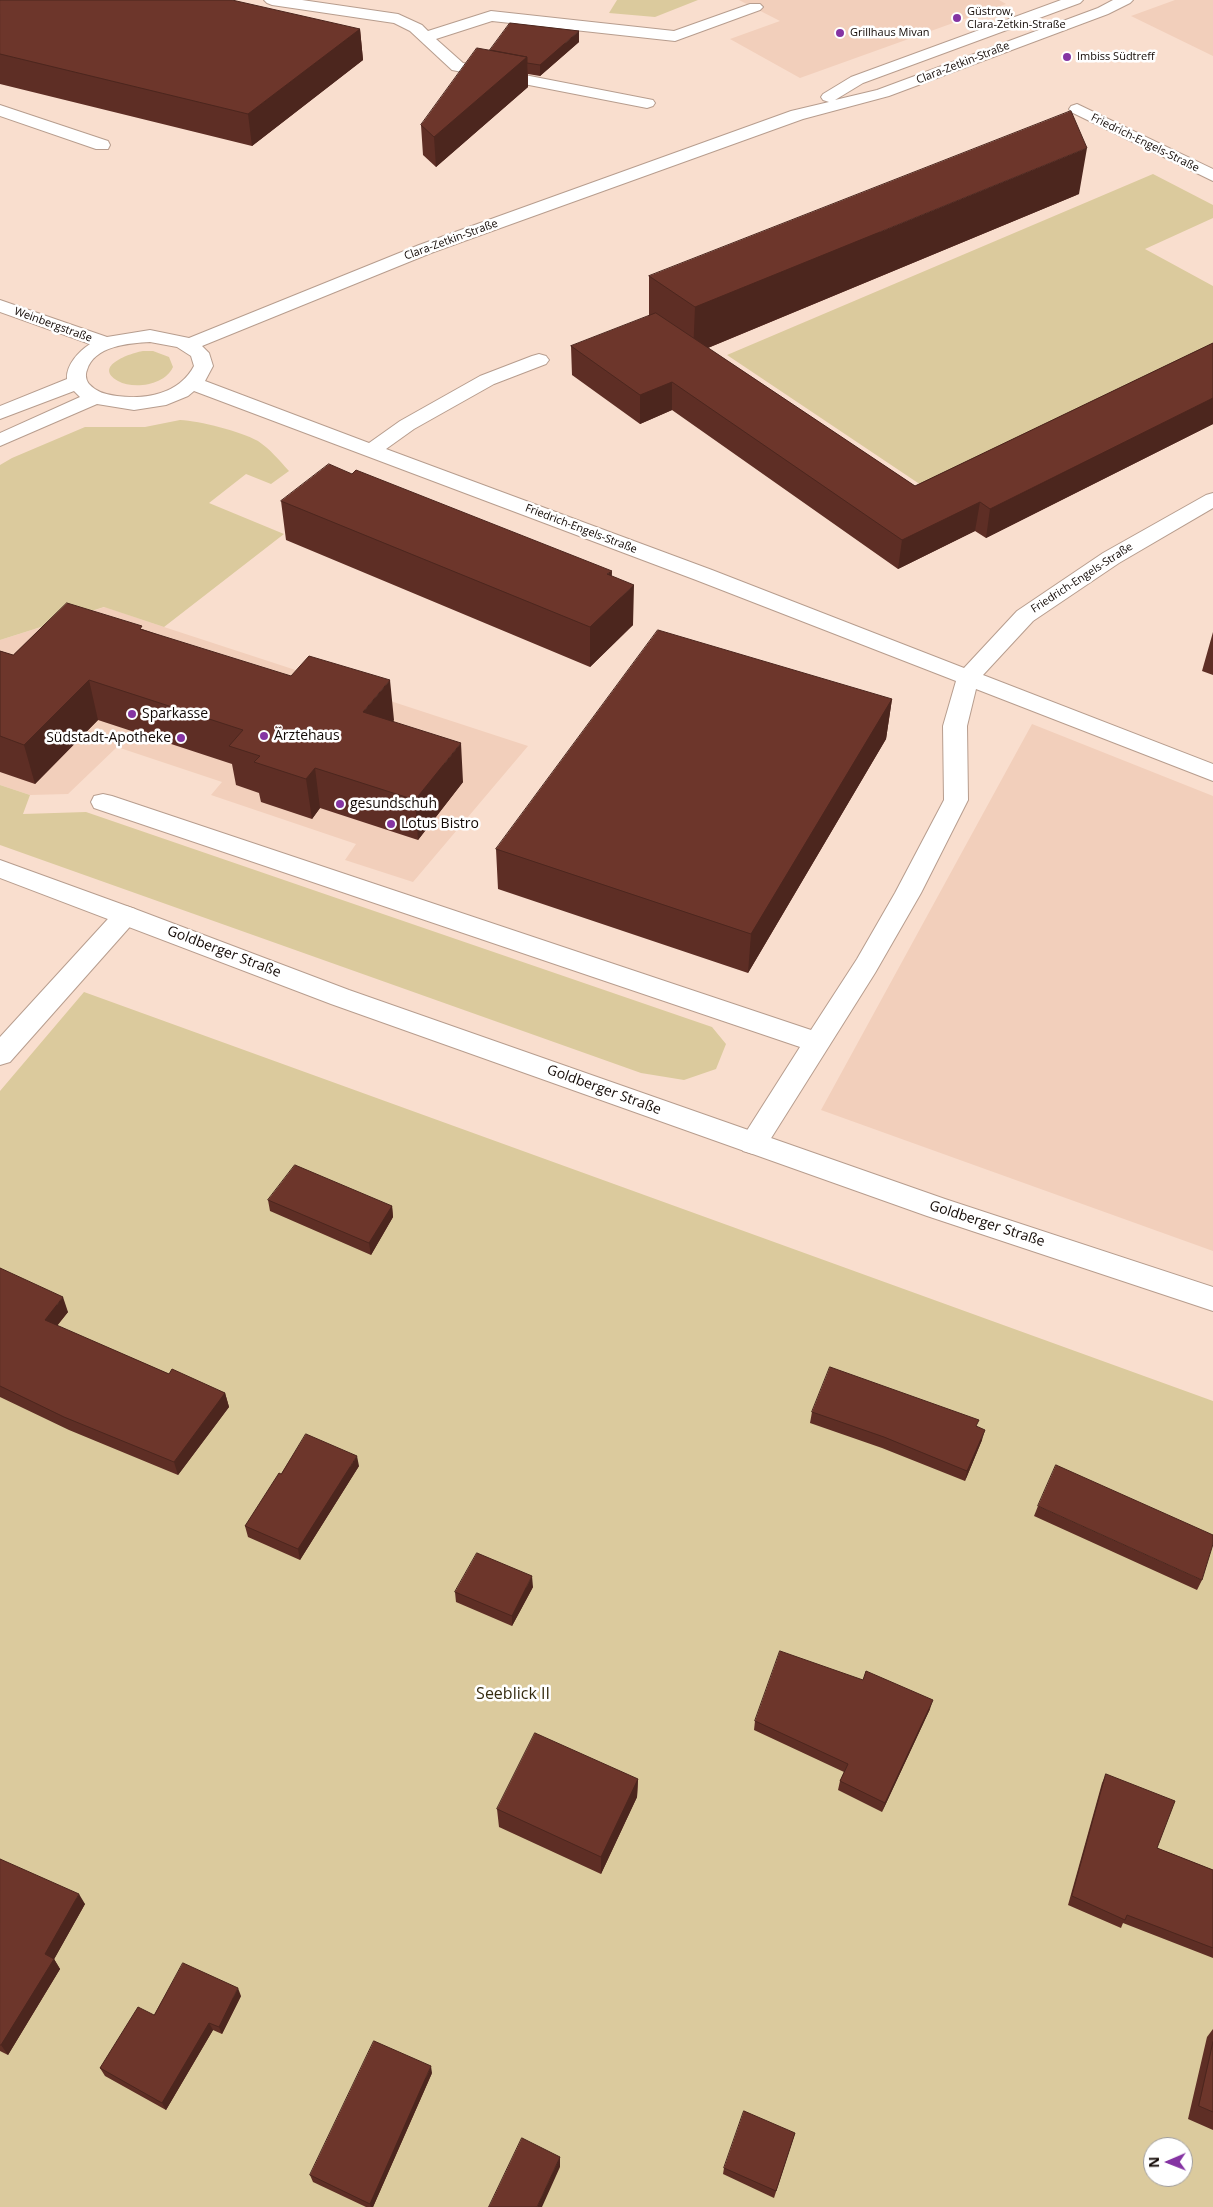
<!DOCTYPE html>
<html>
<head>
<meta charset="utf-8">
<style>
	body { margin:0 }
	#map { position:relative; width:1213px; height:2207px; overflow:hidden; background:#f9dece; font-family:"Open Sans",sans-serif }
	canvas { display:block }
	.north { position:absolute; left:1143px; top:2137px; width:50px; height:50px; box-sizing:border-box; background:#fff; border:1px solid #a09d9b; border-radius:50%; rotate:269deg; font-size:14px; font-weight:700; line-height:20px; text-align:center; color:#120905 }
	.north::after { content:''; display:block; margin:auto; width:18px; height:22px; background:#8534a3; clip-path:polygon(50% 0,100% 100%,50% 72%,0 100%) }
</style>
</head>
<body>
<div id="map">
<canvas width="1213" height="2207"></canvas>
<div class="north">N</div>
</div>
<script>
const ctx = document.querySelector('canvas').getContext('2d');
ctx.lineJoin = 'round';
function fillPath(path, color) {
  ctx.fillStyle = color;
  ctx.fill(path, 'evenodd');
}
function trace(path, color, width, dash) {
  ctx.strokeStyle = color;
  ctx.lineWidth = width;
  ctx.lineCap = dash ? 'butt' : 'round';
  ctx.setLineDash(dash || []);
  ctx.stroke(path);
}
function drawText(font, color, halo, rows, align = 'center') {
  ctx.font = font + ' "Open Sans",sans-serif';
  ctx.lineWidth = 5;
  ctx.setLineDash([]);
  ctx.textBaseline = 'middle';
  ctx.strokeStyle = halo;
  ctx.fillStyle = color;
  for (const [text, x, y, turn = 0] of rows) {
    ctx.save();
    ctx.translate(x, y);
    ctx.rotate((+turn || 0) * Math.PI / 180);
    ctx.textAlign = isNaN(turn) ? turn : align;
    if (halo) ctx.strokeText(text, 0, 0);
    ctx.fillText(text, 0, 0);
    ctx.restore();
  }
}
fillPath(new Path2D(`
	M 739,0 L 999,0 L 1006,4 L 800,78 L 730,39 L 780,21 Z
	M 1175,0 L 1213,0 L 1213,56 L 1131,16 Z
	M 105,607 L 164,627 L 528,746 L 413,882 L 345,860 L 356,844 L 211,795 L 222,782 L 117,747 L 68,794 L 30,795 L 0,785 L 0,640 Z
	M 1032,724 L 1213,796 L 1213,1251 L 821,1110 Z`), '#f2cfbb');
fillPath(new Path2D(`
	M 617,0 L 698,0 L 655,17 L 609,13 Z
	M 1153,174 L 1213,205 L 1213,218 L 1145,249 L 1213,286 L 1213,347 L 927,489 L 727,355 Z
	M 143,351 L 153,351 L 169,357 L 173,367 C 165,385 134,390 118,381 C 92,366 131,353 143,351 Z
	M 180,420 C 200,421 240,431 258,441 C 270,449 279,460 289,471 L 271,484 L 246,474 L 209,503 L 284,534 L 164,627 L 104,607 L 0,640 L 0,465 L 12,458 L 85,427 L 145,427 Z
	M 0,785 L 30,795 L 23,814 L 86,812 L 712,1027 L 726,1044 L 716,1069 L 684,1080 L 641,1073 L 0,845 Z
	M 84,992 L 1213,1401 L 1213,2207 L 0,2207 L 0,1091 ZM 1153,2147 L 1183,2147 L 1183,2177 L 1153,2177 Z`), '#dbca9d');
const minor = new Path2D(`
	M 264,0 L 302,0 L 398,14 L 422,25 L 428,31 L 491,11 L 674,31 L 750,4 L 760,4 L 763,7 L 760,10 L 675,41 L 492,21 L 436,39 L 463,63 L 653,100 L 655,103 L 653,106 L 647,108 L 452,70 L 410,31 L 394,23 L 272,5 L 267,3 Z
	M 1061,0 L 1083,0 L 1080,3 L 863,83 L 835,100 L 877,90 L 1098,8 L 1113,0 L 1133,0 L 1130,3 L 1108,14 L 889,96 L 803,119 L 431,253 L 202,346 L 209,353 L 213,366 L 205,381 L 369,443 L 400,421 L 480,376 L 532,356 L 539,354 L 546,356 L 549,360 L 546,364 L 494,384 L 414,429 L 386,449 L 712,570 L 964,668 L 1017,611 L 1103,553 L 1206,495 L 1213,493 L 1213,508 L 1119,563 L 1033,621 L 983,675 L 1213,764 L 1213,781 L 976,689 L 967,726 L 968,800 L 921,893 L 875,973 L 763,1151 L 753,1154 L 743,1151 L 739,1143 L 800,1047 L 94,808 L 91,802 L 94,796 L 103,794 L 112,796 L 811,1030 L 857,959 L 895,893 L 944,800 L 943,726 L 956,681 L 696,580 L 194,391 L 188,396 L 166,405 L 134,410 L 97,404 L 0,446 L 0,433 L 80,397 L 74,391 L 0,419 L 0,406 L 67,379 C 66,365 79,351 90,344 L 0,312 L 0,300 L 107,337 L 150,330 L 189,338 L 419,245 L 791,111 L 829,102 L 823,100 L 821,97 L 823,94 L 851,77 ZM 150,342 L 177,347 L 191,356 L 194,366 C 179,394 146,400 117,396 C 107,395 96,392 89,384 C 86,380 85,375 87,370 C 94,346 129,343 150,342 Z
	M 1077,104 L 1213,169 L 1213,181 L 1071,112 L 1069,109 L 1071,106 Z
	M 0,105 L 108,141 L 110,145 L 108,149 L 96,149 L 0,116 Z
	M 126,906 L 135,909 L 139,915 L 135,921 L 10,1062 L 0,1065 L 0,1037 L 117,909 Z`);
const major = new Path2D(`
	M 0,860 L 135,909 L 349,990 L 945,1199 L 1213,1287 L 1213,1311 L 927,1216 L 331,1004 L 0,878 Z`);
trace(minor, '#b79d8e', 2);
trace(major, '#b79d8e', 2);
fillPath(minor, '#fff');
fillPath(major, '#fff');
fillPath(new Path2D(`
	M 0,0 L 360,29 L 363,60 L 252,146 L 0,84 Z
	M 579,42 L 540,76 L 528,74 L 528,87 L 436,167 L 423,155 L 421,125 L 490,50 Z
	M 1079,194 L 708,348 L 915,486 L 1213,343 L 1213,424 L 986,538 L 975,531 L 898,569 L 672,410 L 640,424 L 572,375 L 571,346 L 649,316 L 649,276 Z
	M 281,501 L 611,576 L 633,625 L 590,667 L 286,540 Z
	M 142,629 L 394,720 L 393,721 L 463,782 L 418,840 L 320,808 L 312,819 L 261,802 L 259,793 L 236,785 L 232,764 L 98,720 L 35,784 L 0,772 L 0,651 L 13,655 Z
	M 1213,632 L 1213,675 L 1202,671 Z
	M 892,699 L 886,739 L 748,973 L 498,889 L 496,849 Z
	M 268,1200 L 392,1206 L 393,1217 L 371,1255 L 270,1211 Z
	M 0,1268 L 68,1312 L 57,1326 L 169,1374 L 225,1393 L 229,1407 L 178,1475 L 69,1430 L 0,1397 Z
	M 812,1412 L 977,1426 L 982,1440 L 965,1481 L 882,1448 L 810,1423 Z
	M 359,1466 L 300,1560 L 248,1537 L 245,1526 L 281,1474 Z
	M 1038,1506 L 1202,1580 L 1197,1590 L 1034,1516 Z
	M 533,1587 L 512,1626 L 456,1602 L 455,1592 Z
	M 930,1709 L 882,1812 L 838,1790 L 840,1781 L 844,1772 L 754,1730 L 755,1721 Z
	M 1106,1774 L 1157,1848 L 1213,1870 L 1213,1958 L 1123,1923 L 1121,1928 L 1068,1905 L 1102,1783 Z
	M 638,1779 L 637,1797 L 601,1874 L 499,1827 L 497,1809 Z
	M 0,1859 L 85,1904 L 54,1959 L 60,1969 L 8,2055 L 0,2051 Z
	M 241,1996 L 222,2034 L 213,2030 L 166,2110 L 105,2076 L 100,2068 L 154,2015 Z
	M 1213,2029 L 1213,2130 L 1188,2119 L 1207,2037 Z
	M 432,2073 L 373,2207 L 366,2207 L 313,2182 L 310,2175 Z
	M 795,2133 L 774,2198 L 723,2174 L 724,2168 Z`), '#5e2e25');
fillPath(new Path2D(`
	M 360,29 L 363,60 L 252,146 L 248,114 Z
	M 579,31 L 579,42 L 540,76 L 540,65 Z
	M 527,57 L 528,87 L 436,167 L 434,137 Z
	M 1087,148 L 1079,194 L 693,354 L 695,307 Z
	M 672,382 L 672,410 L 640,424 L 640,395 Z
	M 1213,398 L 1213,424 L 986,538 L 990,509 Z
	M 980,502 L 975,531 L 898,569 L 902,540 Z
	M 612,571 L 611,606 L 634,585 L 633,625 L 590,667 L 590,627 L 607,574 Z
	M 89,680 L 98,720 L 35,784 L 24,745 Z
	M 390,680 L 394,720 L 367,752 L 363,712 Z
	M 892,699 L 886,739 L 748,973 L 751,934 Z
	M 461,743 L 463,782 L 418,840 L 415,800 Z
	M 315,768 L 320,808 L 312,819 L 306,779 Z
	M 392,1206 L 393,1217 L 371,1255 L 369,1243 Z
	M 63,1297 L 68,1312 L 50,1334 L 45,1320 Z
	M 225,1393 L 229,1407 L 178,1475 L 174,1462 Z
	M 985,1430 L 982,1440 L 965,1481 L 967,1471 Z
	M 357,1456 L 359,1466 L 300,1560 L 298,1549 Z
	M 532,1576 L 533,1587 L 512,1626 L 512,1616 Z
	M 933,1700 L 930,1709 L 882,1812 L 885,1803 Z
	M 638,1779 L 637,1797 L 601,1874 L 601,1857 Z
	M 79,1894 L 85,1904 L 52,1963 L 54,1959 L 60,1969 L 8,2055 L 1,2045 L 45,1954 Z
	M 238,1988 L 241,1996 L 222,2034 L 219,2027 Z
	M 209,2023 L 213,2030 L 166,2110 L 162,2103 Z
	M 431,2066 L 432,2073 L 373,2207 L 371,2207 L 370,2204 Z
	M 560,2157 L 560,2167 L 542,2207 L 537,2207 Z`), '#4c261e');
const building = new Path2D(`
	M 0,0 L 232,0 L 360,29 L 248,114 L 0,54 Z
	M 510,23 L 579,31 L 540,65 L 527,63 L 527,57 L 490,50 Z
	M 477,48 L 527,57 L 434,137 L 421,125 Z
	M 1071,111 L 1087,148 L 695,307 L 649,276 Z
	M 656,313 L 915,486 L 1213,343 L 1213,398 L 990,509 L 980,502 L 902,540 L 672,382 L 640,395 L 571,346 Z
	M 329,464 L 352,474 L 356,470 L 612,571 L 607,574 L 634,585 L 590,627 L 281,501 Z
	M 67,603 L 142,626 L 140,629 L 291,676 L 309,656 L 390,680 L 363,712 L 461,743 L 415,800 L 315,768 L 306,779 L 254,762 L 260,756 L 229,746 L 243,730 L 89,680 L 24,745 L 0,736 L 0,651 L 13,655 Z
	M 658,630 L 892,699 L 751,934 L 496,849 Z
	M 295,1165 L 392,1206 L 369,1243 L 268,1200 Z
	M 0,1268 L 63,1297 L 45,1320 L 169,1374 L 172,1369 L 225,1393 L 174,1462 L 64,1417 L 0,1386 Z
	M 830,1367 L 979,1420 L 976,1426 L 985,1430 L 967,1471 L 884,1437 L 812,1412 Z
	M 306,1434 L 357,1456 L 298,1549 L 245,1526 L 279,1473 L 281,1474 Z
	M 1056,1465 L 1213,1535 L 1213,1544 L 1202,1580 L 1038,1506 Z
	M 477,1553 L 532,1576 L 512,1616 L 455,1592 Z
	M 780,1651 L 863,1680 L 866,1671 L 933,1700 L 885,1803 L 840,1781 L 848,1764 L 755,1721 Z
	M 535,1733 L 638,1779 L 601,1857 L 497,1809 Z
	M 1106,1774 L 1175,1801 L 1157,1848 L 1213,1870 L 1213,1948 L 1127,1915 L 1125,1920 L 1072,1896 Z
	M 0,1859 L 79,1894 L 45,1954 L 54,1959 L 1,2045 L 0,2045 Z
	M 183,1963 L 238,1988 L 219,2027 L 209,2023 L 162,2103 L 100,2068 L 138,2007 L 154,2015 Z
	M 374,2041 L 431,2066 L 370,2204 L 310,2175 Z
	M 1213,2042 L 1213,2112 L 1199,2106 Z
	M 744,2111 L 795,2133 L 776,2191 L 724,2168 Z
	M 522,2138 L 560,2157 L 537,2207 L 489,2207 Z`);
fillPath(building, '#6d362b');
trace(building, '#4c261e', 1);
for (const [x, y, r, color] of [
	[957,18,5,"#8534a3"],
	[840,33,5,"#8534a3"],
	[1067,57,5,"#8534a3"],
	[132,714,5,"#8534a3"],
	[264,736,5,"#8534a3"],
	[181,738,5,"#8534a3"],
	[340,804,5,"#8534a3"],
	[391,824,5,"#8534a3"]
]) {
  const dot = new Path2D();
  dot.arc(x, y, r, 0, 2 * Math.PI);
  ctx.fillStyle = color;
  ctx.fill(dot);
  trace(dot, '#fff', 2);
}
drawText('11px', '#120905', '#fff', [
	["Güstrow,",967,12],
	["Clara-Zetkin-Straße",967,25],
	["Grillhaus Mivan",850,33],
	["Imbiss Südtreff",1077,57]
], 'left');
drawText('11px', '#120905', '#fff', [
	["Clara-Zetkin-Straße",963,63,-21],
	["Friedrich-Engels-Straße",1145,143,26],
	["Clara-Zetkin-Straße",451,240,-20],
	["Weinbergstraße",53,325,20],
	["Friedrich-Engels-Straße",581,529,21],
	["Friedrich-Engels-Straße",1082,578,-33]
]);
drawText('14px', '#120905', '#fff', [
	["Sparkasse",142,714],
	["Ärztehaus",274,736],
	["Südstadt-Apotheke",171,738,"right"],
	["gesundschuh",350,804],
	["Lotus Bistro",401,824]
], 'left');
drawText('14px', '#120905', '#fff', [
	["Goldberger Straße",224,952,21],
	["Goldberger Straße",604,1090,20],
	["Goldberger Straße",987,1224,18]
]);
drawText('16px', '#362c11', '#fff', [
	["Seeblick II",513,1694]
]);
</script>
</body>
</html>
